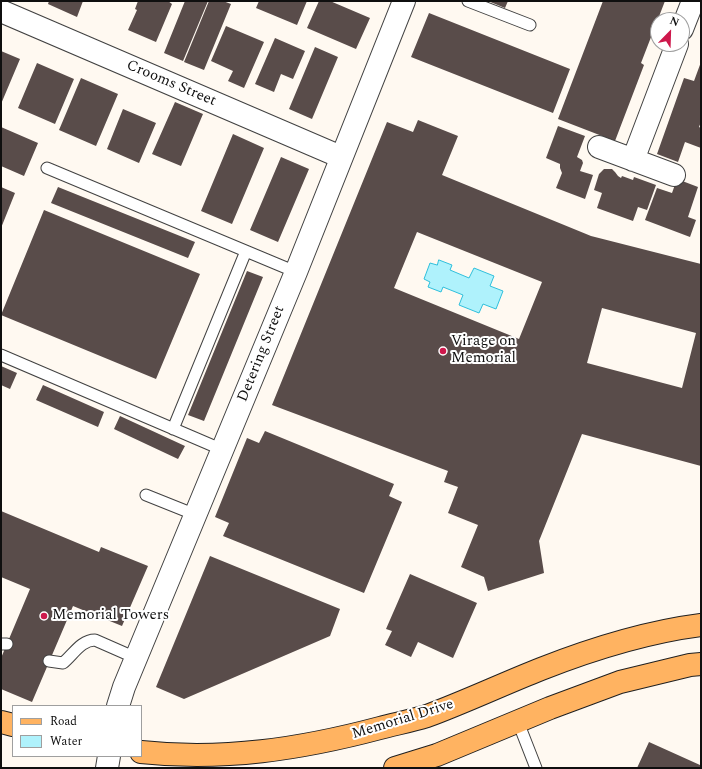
<!DOCTYPE html>
<html>
<head>
<meta charset="utf-8">
<style>
	body { margin:0 }
	#map { position:relative; width:702px; height:769px; overflow:hidden; background:#fff9f1; font-family:Spectral,serif }
	canvas { display:block }
	.frame { position:absolute; inset:0; border:2px solid #0f0f0f; pointer-events:none }
	.legend { position:absolute; left:12px; top:705px; width:130px; height:52px; box-sizing:border-box; background:#fff; border:1px solid #9f9f9f; margin:0; padding:5px 7px; list-style:none; font-size:12px; color:#0f0f0f }
	.legend li { display:flex; align-items:center; gap:8px; height:20px }
	.legend b { width:20px; border:1px solid #9f9f9f }
	.north { position:absolute; left:650px; top:12px; width:40px; height:40px; box-sizing:border-box; background:#fff; border:1px solid #9f9f9f; border-radius:50%; rotate:23deg; font-size:11px; font-weight:700; line-height:16px; text-align:center; color:#0f0f0f }
	.north::after { content:''; display:block; margin:auto; width:14px; height:18px; background:#ce184c; clip-path:polygon(50% 0,100% 100%,50% 72%,0 100%) }
</style>
</head>
<body>
<div id="map">
<canvas width="702" height="769"></canvas>
<div class="frame"></div>
<ul class="legend">
<li><b style="height:5px;background:#ffb361"></b>Road</li>
<li><b style="height:11px;background:#aff2fc"></b>Water</li>
</ul>
<div class="north">N</div>
</div>
<script>
const ctx = document.querySelector('canvas').getContext('2d');
ctx.lineJoin = 'round';
function fillPath(path, color) {
  ctx.fillStyle = color;
  ctx.fill(path, 'evenodd');
}
function trace(path, color, width, dash) {
  ctx.strokeStyle = color;
  ctx.lineWidth = width;
  ctx.lineCap = dash ? 'butt' : 'round';
  ctx.setLineDash(dash || []);
  ctx.stroke(path);
}
function drawText(font, color, halo, rows, align = 'center') {
  ctx.font = font + ' Spectral,serif';
  ctx.lineWidth = 4;
  ctx.setLineDash([]);
  ctx.textBaseline = 'middle';
  ctx.strokeStyle = halo;
  ctx.fillStyle = color;
  for (const [text, x, y, turn = 0] of rows) {
    ctx.save();
    ctx.translate(x, y);
    ctx.rotate((+turn || 0) * Math.PI / 180);
    ctx.textAlign = isNaN(turn) ? turn : align;
    if (halo) ctx.strokeText(text, 0, 0);
    ctx.fillText(text, 0, 0);
    ctx.restore();
  }
}
const water = new Path2D(`
	M 439,260 L 452,265 L 450,270 L 469,278 L 474,268 L 494,276 L 490,286 L 503,291 L 496,309 L 483,304 L 479,313 L 459,305 L 463,295 L 443,287 L 441,292 L 428,287 L 430,282 L 424,279 L 430,263 L 437,265 Z`);
fillPath(water, '#aff2fc');
trace(water, '#2fbfdb', 1);
fillPath(new Path2D(`
	M 49,1 L 83,1 L 77,17 L 48,4 Z
	M 138,1 L 168,1 L 172,4 L 156,42 L 128,30 L 137,10 L 135,9 Z
	M 185,1 L 208,1 L 183,61 L 164,53 Z
	M 209,1 L 223,1 L 231,4 L 204,70 L 184,62 Z
	M 259,1 L 307,1 L 297,25 L 256,8 Z
	M 319,1 L 330,1 L 370,18 L 356,49 L 307,28 Z
	M 488,1 L 508,1 L 505,8 Z
	M 603,1 L 665,1 L 641,63 L 644,65 L 615,141 L 558,119 Z
	M 429,13 L 570,69 L 553,113 L 411,57 Z
	M 226,26 L 264,42 L 244,88 L 228,81 L 233,71 L 211,61 Z
	M 275,38 L 305,51 L 293,79 L 281,74 L 274,92 L 255,84 Z
	M 315,47 L 338,57 L 312,119 L 289,109 Z
	M 1,51 L 20,59 L 1,104 Z
	M 701,62 L 701,122 L 699,127 L 701,128 L 701,148 L 685,142 L 678,162 L 657,154 L 684,78 L 694,81 Z
	M 37,63 L 74,79 L 55,124 L 18,108 Z
	M 81,78 L 118,94 L 96,146 L 59,130 Z
	M 175,102 L 203,114 L 181,166 L 152,154 Z
	M 123,109 L 156,123 L 139,163 L 107,149 Z
	M 418,120 L 458,136 L 442,175 L 591,236 L 701,264 L 701,466 L 582,434 L 539,541 L 544,573 L 488,591 L 484,577 L 461,567 L 478,525 L 448,513 L 458,487 L 444,482 L 448,471 L 272,405 L 387,122 L 413,132 ZM 417,232 L 542,282 L 519,339 L 394,288 ZM 602,308 L 696,333 L 682,388 L 587,363 Z
	M 558,126 L 585,136 L 577,157 L 582,160 L 583,163 L 580,171 L 593,175 L 585,199 L 556,188 L 562,173 L 560,168 L 560,164 L 546,158 Z
	M 1,127 L 38,143 L 24,176 L 1,166 Z
	M 233,134 L 264,148 L 232,224 L 201,211 Z
	M 281,157 L 309,169 L 278,242 L 250,230 Z
	M 604,169 L 612,169 L 615,172 L 618,176 L 621,178 L 622,176 L 633,180 L 634,177 L 656,185 L 647,210 L 638,207 L 633,221 L 597,208 L 602,193 L 594,190 L 599,174 Z
	M 677,179 L 698,187 L 688,217 L 696,220 L 690,237 L 645,220 L 657,188 L 672,193 Z
	M 1,187 L 15,193 L 1,228 Z
	M 58,187 L 195,242 L 188,258 L 51,203 Z
	M 44,210 L 200,274 L 156,379 L 1,315 Z
	M 247,271 L 263,277 L 204,421 L 188,415 Z
	M 1,366 L 17,373 L 10,389 L 1,385 Z
	M 43,385 L 104,412 L 98,427 L 36,400 Z
	M 120,416 L 185,446 L 178,459 L 114,429 Z
	M 265,431 L 394,484 L 389,496 L 402,502 L 364,593 L 223,536 L 229,523 L 215,517 L 247,438 L 259,443 Z
	M 1,511 L 99,552 L 101,547 L 148,566 L 122,626 L 73,606 L 32,702 L 1,689 L 1,658 L 30,589 L 1,577 Z
	M 210,556 L 340,609 L 330,636 L 184,699 L 156,687 Z
	M 410,574 L 477,603 L 453,658 L 418,642 L 411,657 L 385,645 L 392,631 L 386,629 Z
	M 649,742 L 700,765 L 701,764 L 701,768 L 637,768 Z`), '#594c4a');
const service = new Path2D(`
	M 468,1 L 530,25
	M 47,168 L 296,272
	M 1,355 L 223,450
	M 173,429 L 246,251
	M 146,495 L 196,515
	M 1,644 L 7,644
	M 49,661 L 63,663 C 73,655 81,640 95,640 L 136,658
	M 518,722 L 536,768`);
const minor = new Path2D(`
	M 1,11 L 341,157
	M 682,29 L 693,1
	M 599,147 L 674,175
	M 633,160 L 677,44`);
const tertiary = new Path2D(`
	M 118,706 L 124,687 L 296,272 L 404,1
	M 107,768 L 109,756`);
const primary = new Path2D(`
	M 1,722 L 13,725
	M 141,752 C 223,761 301,749 380,728 C 395,724 411,721 427,716 C 465,702 503,684 541,669 C 592,649 646,632 701,625
	M 395,768 L 437,755 L 550,708 L 620,682 L 690,665 L 701,664`);
trace(service, '#424242', 13);
trace(minor, '#424242', 24);
trace(tertiary, '#424242', 24);
trace(primary, '#202020', 24);
trace(service, '#fff', 11);
trace(minor, '#fff', 22);
trace(tertiary, '#fff', 22);
trace(primary, '#ffb361', 22);
for (const [x, y, r, color] of [
	[443,351,4,"#ce184c"],
	[44,616,4,"#ce184c"]
]) {
  const dot = new Path2D();
  dot.arc(x, y, r, 0, 2 * Math.PI);
  ctx.fillStyle = color;
  ctx.fill(dot);
  trace(dot, '#fff', 1.5);
}
drawText('15px', '#0f0f0f', '#fff', [
	["Crooms Street",171,84,23],
	["Detering Street",262,354,-68],
	["Memorial Drive",403,720,-17]
]);
drawText('15px', '#0f0f0f', '#fff', [
	["Virage on",451,342],
	["Memorial",451,359],
	["Memorial Towers",52,616]
], 'left');
</script>
</body>
</html>
